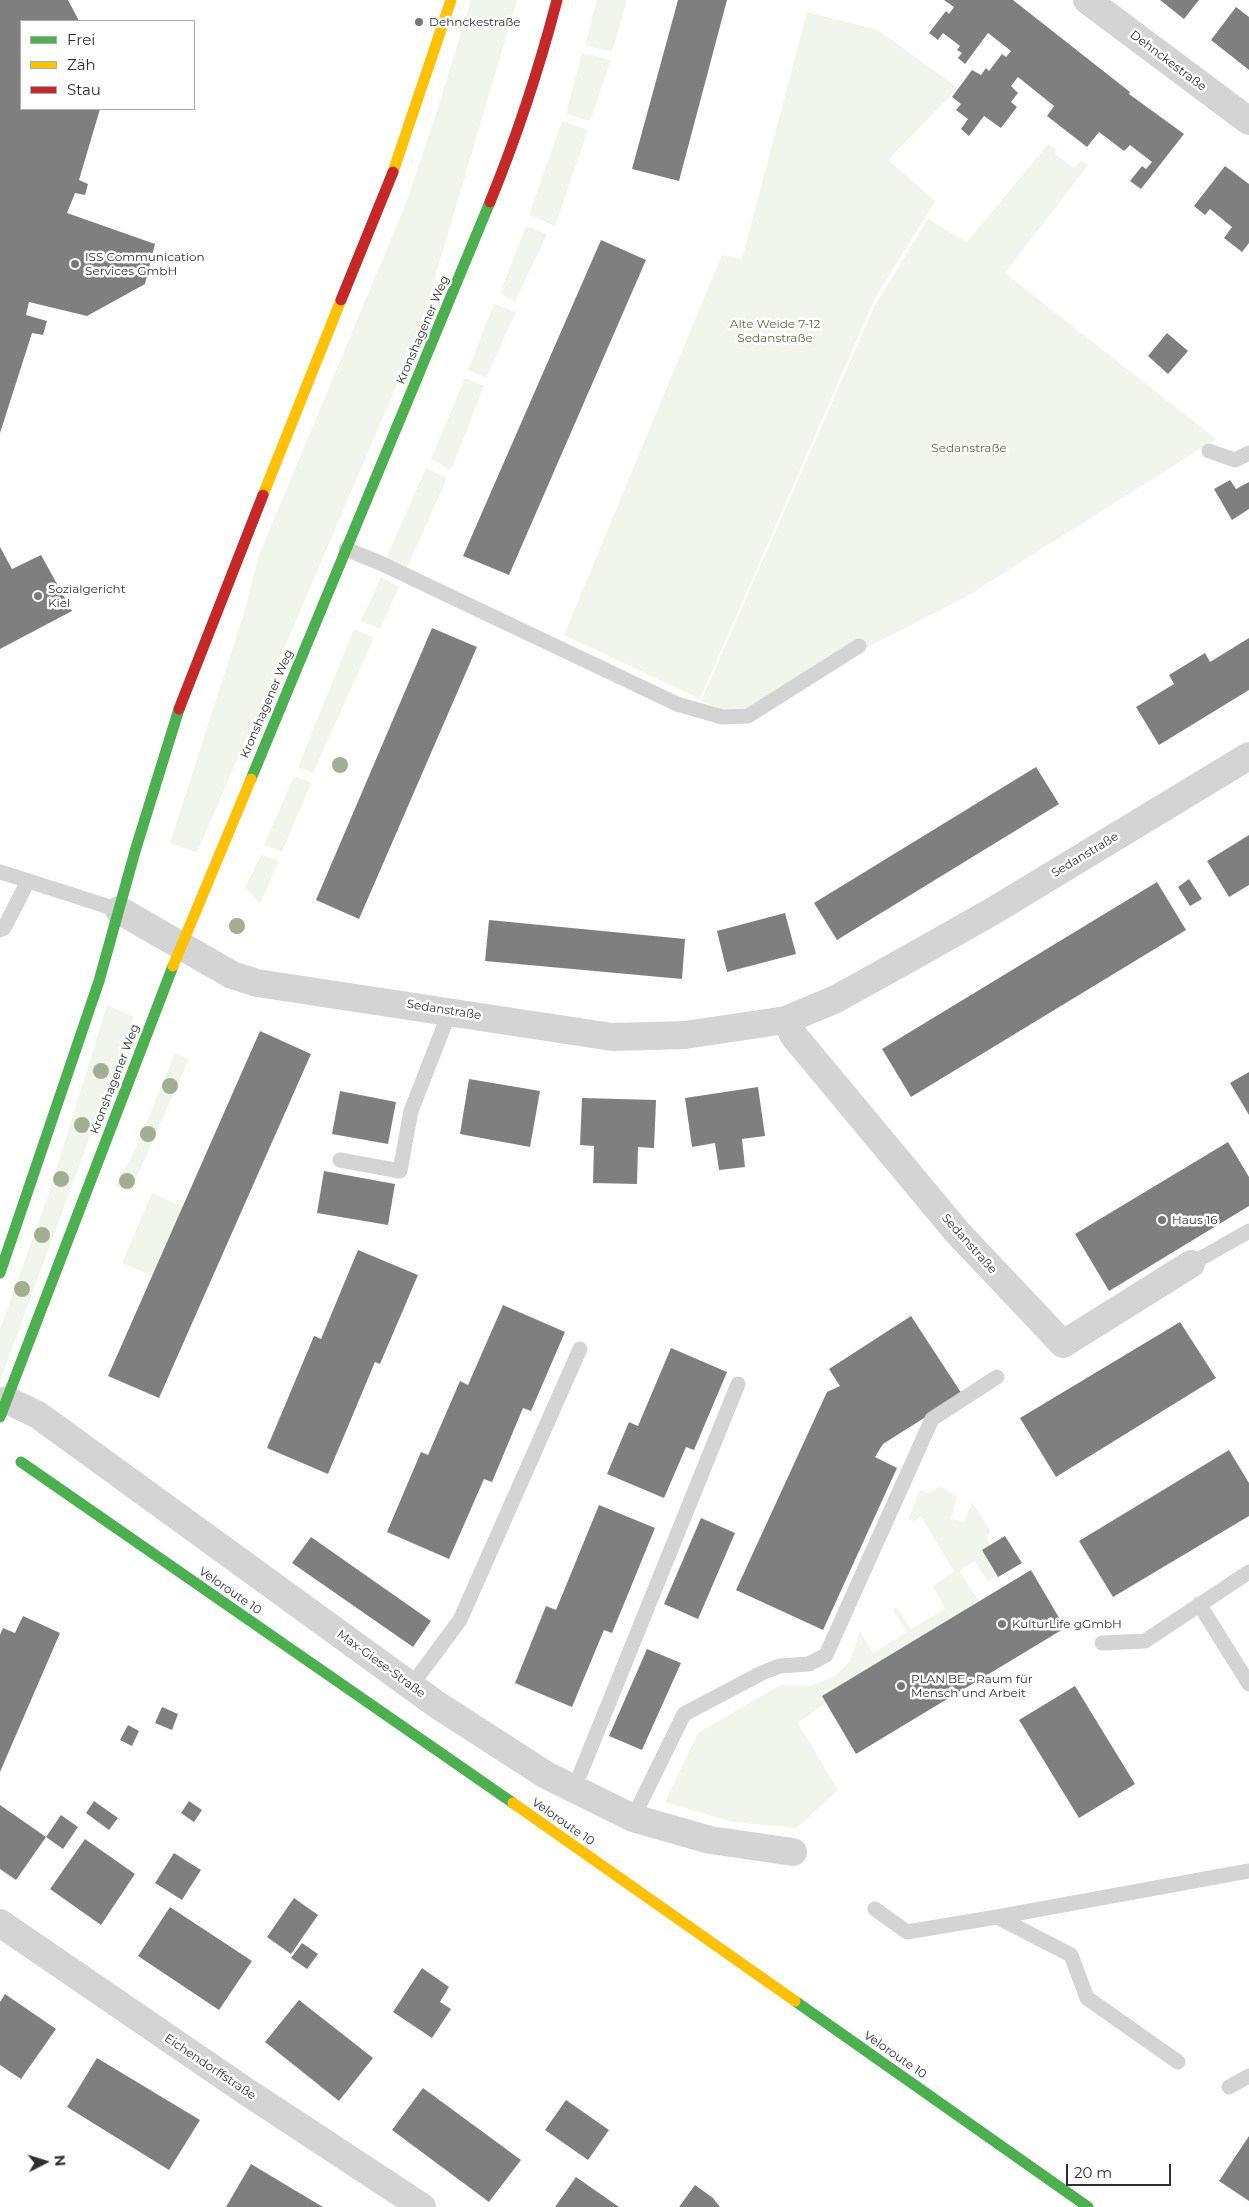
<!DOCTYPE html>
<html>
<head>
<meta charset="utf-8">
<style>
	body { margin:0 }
	#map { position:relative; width:1249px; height:2207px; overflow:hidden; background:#fff; font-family:Montserrat,sans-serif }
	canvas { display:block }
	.legend { position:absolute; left:20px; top:20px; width:175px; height:90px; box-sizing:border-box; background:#fff; border:1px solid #acacac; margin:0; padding:6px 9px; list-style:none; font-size:15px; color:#2f2f2f }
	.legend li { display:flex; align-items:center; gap:10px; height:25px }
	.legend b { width:25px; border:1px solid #acacac }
	.north { position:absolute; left:20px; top:2137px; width:50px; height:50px; -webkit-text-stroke:4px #fff; paint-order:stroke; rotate:85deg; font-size:14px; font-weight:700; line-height:20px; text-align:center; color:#2f2f2f }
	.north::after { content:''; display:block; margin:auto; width:18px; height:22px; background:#2f2f2f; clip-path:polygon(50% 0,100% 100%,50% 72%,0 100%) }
	.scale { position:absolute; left:1066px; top:2164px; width:105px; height:22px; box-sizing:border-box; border:2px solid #2f2f2f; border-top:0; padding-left:6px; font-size:15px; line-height:18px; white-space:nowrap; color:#2f2f2f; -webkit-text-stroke:4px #fff; paint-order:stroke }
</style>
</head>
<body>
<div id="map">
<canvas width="1249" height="2207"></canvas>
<ul class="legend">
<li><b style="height:6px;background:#4caf50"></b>Frei</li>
<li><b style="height:6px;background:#ffc107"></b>Zäh</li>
<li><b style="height:6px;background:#c62828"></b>Stau</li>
</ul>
<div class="north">N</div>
<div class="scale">20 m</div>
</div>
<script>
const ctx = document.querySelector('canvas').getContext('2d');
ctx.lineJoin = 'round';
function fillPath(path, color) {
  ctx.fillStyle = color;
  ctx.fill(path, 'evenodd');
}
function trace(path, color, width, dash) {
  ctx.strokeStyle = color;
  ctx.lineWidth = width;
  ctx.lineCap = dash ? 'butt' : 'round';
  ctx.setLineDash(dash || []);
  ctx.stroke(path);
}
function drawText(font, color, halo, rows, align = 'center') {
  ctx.font = font + ' Montserrat,sans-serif';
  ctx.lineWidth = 5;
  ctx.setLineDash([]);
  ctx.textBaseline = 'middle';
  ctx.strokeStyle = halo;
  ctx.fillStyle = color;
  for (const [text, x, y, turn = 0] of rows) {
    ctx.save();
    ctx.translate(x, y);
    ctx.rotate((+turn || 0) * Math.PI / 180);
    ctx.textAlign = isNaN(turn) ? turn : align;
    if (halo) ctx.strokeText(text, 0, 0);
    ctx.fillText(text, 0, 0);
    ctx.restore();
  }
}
fillPath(new Path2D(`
	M 471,0 L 517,0 L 428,301 L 403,370 L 197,853 L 170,843 L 244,613 L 259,555 L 406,203 L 436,114 Z
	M 597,0 L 627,0 L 612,52 L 585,45 Z
	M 807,12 L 878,30 L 958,88 L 888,160 L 935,201 L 875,298 L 700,699 L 564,635 L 722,255 L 742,259 Z
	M 582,53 L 611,60 L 590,121 L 566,114 Z
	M 562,121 L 588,130 L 555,226 L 529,215 Z
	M 1048,144 L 1057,150 L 1055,154 L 1074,168 L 1081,160 L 1088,165 L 1005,273 L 1216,439 L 964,598 L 748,708 L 721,709 L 701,701 L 874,307 L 928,219 L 967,242 Z
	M 526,226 L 547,234 L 515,302 L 500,293 Z
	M 494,304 L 516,312 L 486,378 L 468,370 Z
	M 465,378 L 484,386 L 451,470 L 431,459 Z
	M 426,468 L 447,478 L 405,572 L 384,563 Z
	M 381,577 L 399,587 L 380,629 L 361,621 Z
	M 354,629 L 374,638 L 313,773 L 298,767 Z
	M 294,776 L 311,783 L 282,852 L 264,845 Z
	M 261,855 L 279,861 L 260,904 L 245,887 Z
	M 107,1005 L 134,1017 L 0,1381 L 0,1329 L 49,1193 Z
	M 175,1053 L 189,1059 L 130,1192 L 115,1186 L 134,1152 Z
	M 152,1193 L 183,1207 L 152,1276 L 122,1263 Z
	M 941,1486 L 957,1498 L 951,1519 L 964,1522 L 972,1502 L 990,1530 L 987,1540 L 990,1545 L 982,1550 L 996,1576 L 988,1582 L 975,1561 L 959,1571 L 979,1601 L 822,1696 L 826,1703 L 798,1723 L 838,1790 L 797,1828 L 732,1822 L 665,1802 L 698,1733 L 780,1685 L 811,1686 L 835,1676 L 850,1661 L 860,1631 L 873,1653 L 907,1632 L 893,1610 L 897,1607 L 911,1629 L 945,1609 L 933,1586 L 954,1572 L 921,1516 L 915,1521 L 908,1519 L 920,1490 L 928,1493 Z`), '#f1f5ec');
fillPath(new Path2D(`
	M 0,0 L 68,0 L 79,21 L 21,21 L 21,109 L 100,109 L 79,180 L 88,184 L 85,195 L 75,193 L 67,213 L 155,244 L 145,284 L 87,316 L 29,302 L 26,315 L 47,321 L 43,335 L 32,333 L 0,433 Z
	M 678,0 L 727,0 L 679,181 L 632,169 Z
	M 944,0 L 1013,0 L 1130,92 L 1129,94 L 1184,134 L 1141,189 L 1130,181 L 1142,166 L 1146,169 L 1152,162 L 1130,145 L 1124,151 L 1099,132 L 1087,147 L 1047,116 L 1054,106 L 1018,77 L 1011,86 L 1018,93 L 1011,102 L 1017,107 L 1001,128 L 984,116 L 969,136 L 961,129 L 968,119 L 956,110 L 961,104 L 952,97 L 972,70 L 981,75 L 986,68 L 989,71 L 1002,54 L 1006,57 L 1011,51 L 988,33 L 965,64 L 958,58 L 962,53 L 957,50 L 960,46 L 943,33 L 938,40 L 929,33 L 946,11 L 949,14 L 954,7 Z
	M 1160,0 L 1199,0 L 1184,19 Z
	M 1236,7 L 1249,17 L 1249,70 L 1211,40 Z
	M 1225,166 L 1249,184 L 1249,243 L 1242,252 L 1224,238 L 1232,227 L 1210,209 L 1205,215 L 1194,206 Z
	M 601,240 L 646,260 L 509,575 L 463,556 Z
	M 1167,333 L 1188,351 L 1168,374 L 1148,356 Z
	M 1230,480 L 1236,489 L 1249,482 L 1249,509 L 1232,520 L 1214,489 Z
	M 0,547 L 12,569 L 41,555 L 72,611 L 0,649 Z
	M 432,628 L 477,647 L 359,919 L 316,900 Z
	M 1249,638 L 1249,690 L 1159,745 L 1136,707 L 1174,684 L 1169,675 L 1205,653 L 1210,662 Z
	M 1036,767 L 1059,804 L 837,940 L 814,903 Z
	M 1249,835 L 1249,885 L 1229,897 L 1207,861 Z
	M 1189,879 L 1202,899 L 1190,906 L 1178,887 Z
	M 1157,882 L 1186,930 L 911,1097 L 882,1049 Z
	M 785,913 L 796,954 L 727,972 L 717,931 Z
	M 489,920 L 685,939 L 682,979 L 485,961 Z
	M 260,1031 L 311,1054 L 159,1398 L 108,1376 Z
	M 1249,1072 L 1249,1115 L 1230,1083 Z
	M 469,1079 L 540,1091 L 530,1147 L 460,1134 Z
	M 758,1087 L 765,1136 L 742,1139 L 745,1167 L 719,1170 L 715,1143 L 692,1147 L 685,1098 Z
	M 340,1091 L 396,1102 L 388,1144 L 332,1134 Z
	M 582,1098 L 656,1100 L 654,1148 L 638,1147 L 637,1184 L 593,1183 L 594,1146 L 580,1145 Z
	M 1228,1142 L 1249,1177 L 1249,1206 L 1109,1291 L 1075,1234 Z
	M 324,1171 L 395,1184 L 388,1225 L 317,1213 Z
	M 358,1250 L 418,1275 L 380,1364 L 375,1362 L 328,1474 L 267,1448 L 314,1336 L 321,1339 Z
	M 503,1305 L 565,1332 L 531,1411 L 523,1408 L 492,1482 L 484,1479 L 449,1559 L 387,1532 L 421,1452 L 428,1455 L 460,1381 L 468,1385 Z
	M 911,1316 L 962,1394 L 883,1444 L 875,1457 L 897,1468 L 823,1630 L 736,1590 L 827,1392 L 840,1386 L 829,1369 Z
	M 1180,1322 L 1216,1378 L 1056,1477 L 1020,1418 Z
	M 671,1348 L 727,1372 L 694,1450 L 686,1447 L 664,1498 L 607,1474 L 629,1422 L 638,1426 Z
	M 1229,1450 L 1249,1483 L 1249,1516 L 1113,1597 L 1079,1541 Z
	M 599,1505 L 655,1528 L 612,1633 L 604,1630 L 572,1707 L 515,1683 L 546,1606 L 556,1610 Z
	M 701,1518 L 735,1533 L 698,1619 L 664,1604 Z
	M 1005,1536 L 1022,1563 L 998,1577 L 982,1550 Z
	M 311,1537 L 431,1621 L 413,1647 L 292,1563 Z
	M 1031,1570 L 1065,1628 L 856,1754 L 822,1696 Z
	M 23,1616 L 60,1633 L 0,1772 L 0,1635 L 3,1628 L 15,1633 Z
	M 647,1649 L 681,1663 L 642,1750 L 609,1736 Z
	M 1075,1686 L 1135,1784 L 1079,1818 L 1019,1720 Z
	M 162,1707 L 178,1714 L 172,1730 L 155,1723 Z
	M 128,1725 L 139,1731 L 132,1746 L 120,1740 Z
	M 94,1801 L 118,1818 L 109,1830 L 86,1813 Z
	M 189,1801 L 202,1810 L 194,1822 L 181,1813 Z
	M 0,1805 L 46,1837 L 16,1880 L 0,1869 Z
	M 61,1815 L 78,1827 L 63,1849 L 46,1837 Z
	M 85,1839 L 135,1874 L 101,1925 L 50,1889 Z
	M 174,1853 L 201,1870 L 182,1900 L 155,1883 Z
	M 294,1898 L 318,1915 L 291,1954 L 267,1937 Z
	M 170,1907 L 252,1961 L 219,2010 L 138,1956 Z
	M 302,1943 L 318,1954 L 307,1969 L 291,1958 Z
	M 422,1968 L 449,1987 L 440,2002 L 451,2009 L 432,2038 L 393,2012 Z
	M 5,1994 L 56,2029 L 21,2079 L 0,2065 L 0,2002 Z
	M 299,2000 L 373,2058 L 339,2101 L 265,2042 Z
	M 97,2058 L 200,2120 L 169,2170 L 67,2107 Z
	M 423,2088 L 521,2160 L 489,2202 L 392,2130 Z
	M 566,2100 L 609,2130 L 588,2160 L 545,2130 Z
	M 1249,2136 L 1249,2201 L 1219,2181 Z
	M 251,2164 L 291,2188 L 323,2207 L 226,2207 Z
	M 576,2177 L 619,2207 L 555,2207 Z
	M 695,2185 L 713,2198 L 720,2207 L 679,2207 Z`), '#7f7f7f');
trace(new Path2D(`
	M 1209,451 L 1235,460 L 1249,453
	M 346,549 L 378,562 L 677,704 L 722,717 L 748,716 L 859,646
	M 0,872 L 119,910
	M 0,930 L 4,928 L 28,881
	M 340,1160 L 400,1171 L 411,1111 L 450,1011
	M 1191,1264 L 1249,1231
	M 1199,1604 L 1249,1684
	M 1102,1643 L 1145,1641 L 1249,1572
	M 411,1686 L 460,1620 L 580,1349
	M 574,1789 L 738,1384
	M 633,1818 L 684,1714 L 762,1673 L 780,1666 L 809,1664 L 826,1655 L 932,1419 L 997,1377
	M 875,1909 L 907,1932 L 997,1917
	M 1178,2062 L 1087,1998 L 1071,1955 L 997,1917 L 1249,1871
	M 1229,2087 L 1249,2076`), '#d4d4d4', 15);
trace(new Path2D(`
	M 1087,0 L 1249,121
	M 119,910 L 232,975 L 257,983 L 612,1037 L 685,1035 L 786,1020 L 836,999 L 917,954 L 993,911 L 1249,756
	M 786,1020 L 794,1036 L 958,1233 L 1063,1344 L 1191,1264
	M 7,1400 L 38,1415 L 436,1704 L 546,1775 L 633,1818 L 710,1840 L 793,1852
	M 0,1923 L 244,2090 L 422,2207`), '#d4d4d4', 28);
trace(new Path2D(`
	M 251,779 L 490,202
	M 0,1273 L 99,981 L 136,848 L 179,709
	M 0,1417 L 173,966
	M 21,1462 L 513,1803
	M 795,2001 L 1088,2207`), '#4caf50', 11);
trace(new Path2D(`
	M 393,172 L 451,0
	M 263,495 L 341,300
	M 173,966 L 251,779
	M 513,1803 L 795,2001`), '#ffc107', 11);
trace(new Path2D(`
	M 490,202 C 517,136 539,69 557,0
	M 341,300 L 393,172
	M 179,709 L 263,495`), '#c62828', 11);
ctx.fillStyle = '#a2af93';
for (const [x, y] of [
	[340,765],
	[237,926],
	[101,1071],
	[170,1086],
	[82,1125],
	[148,1134],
	[61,1179],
	[127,1181],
	[42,1235],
	[22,1289]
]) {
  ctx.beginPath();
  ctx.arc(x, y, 8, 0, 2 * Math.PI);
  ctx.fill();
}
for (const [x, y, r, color] of [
	[419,22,5,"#787878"],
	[75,264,5,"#787878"],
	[38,596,5,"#787878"],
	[1162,1220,5,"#787878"],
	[1002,1624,5,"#787878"],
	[901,1686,5,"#787878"]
]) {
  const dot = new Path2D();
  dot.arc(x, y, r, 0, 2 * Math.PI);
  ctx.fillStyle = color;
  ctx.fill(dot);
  trace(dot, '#fff', 2);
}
drawText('12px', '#2f2f2f', '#fff', [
	["Dehnckestraße",429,22],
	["ISS Communication",85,257],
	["Services GmbH",85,271],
	["Sozialgericht",48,589],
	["Kiel",48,603],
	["Haus 16",1172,1220],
	["KulturLife gGmbH",1012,1624],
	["PLAN BE - Raum für",911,1679],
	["Mensch und Arbeit",911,1693]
], 'left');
drawText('12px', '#2f2f2f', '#fff', [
	["Dehnckestraße",1168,61,37],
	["Kronshagener Weg",423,330,-67],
	["Kronshagener Weg",267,704,-67],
	["Sedanstraße",1085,855,-31],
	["Sedanstraße",444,1010,9],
	["Kronshagener Weg",115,1079,-69],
	["Sedanstraße",969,1244,48],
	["Veloroute 10",230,1591,35],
	["Max-Giese-Straße",381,1664,36],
	["Veloroute 10",563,1822,35],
	["Veloroute 10",895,2055,35],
	["Eichendorffstraße",210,2067,34]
]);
drawText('12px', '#556e3a', '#fff', [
	["Alte Weide 7-12",775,324],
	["Sedanstraße",775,338],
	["Sedanstraße",969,448]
]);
</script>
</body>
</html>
